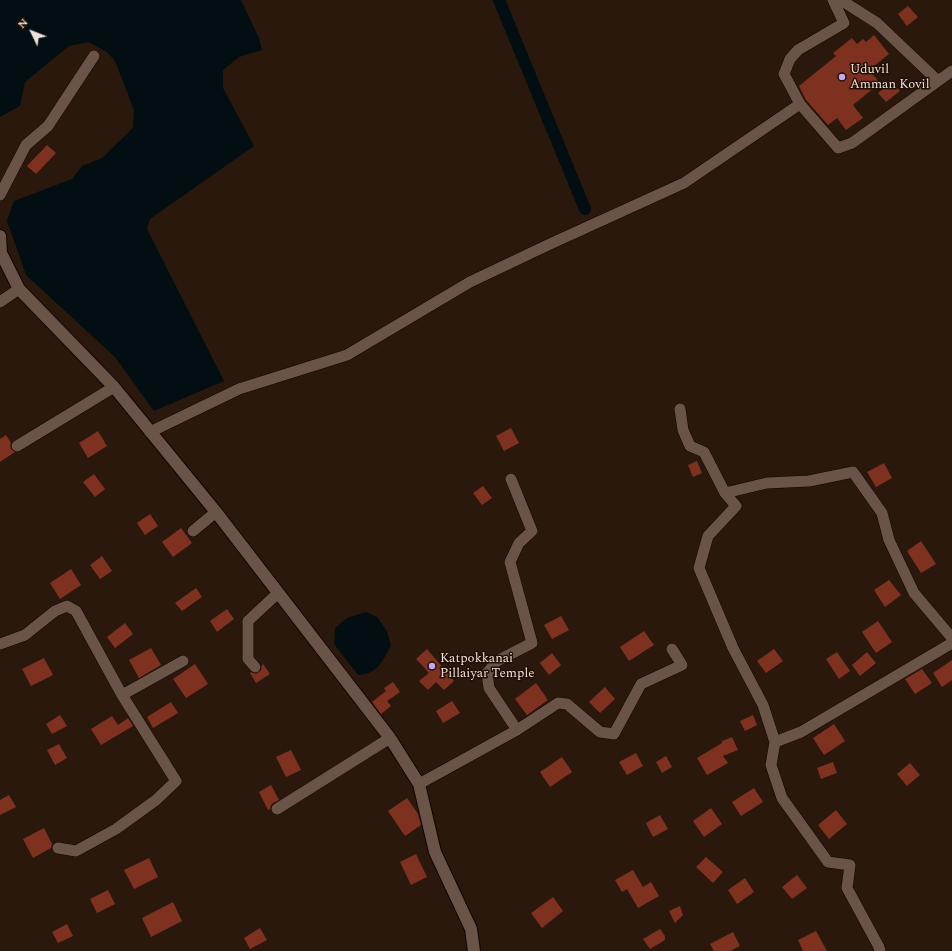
<!DOCTYPE html>
<html>
<head>
<meta charset="utf-8">
<style>
	body { margin:0 }
	#map { position:relative; width:952px; height:951px; overflow:hidden; background:#2b180d; font-family:Spectral,serif }
	canvas { display:block }
	.north { position:absolute; left:12px; top:12px; width:40px; height:40px; -webkit-text-stroke:3px #210f05; paint-order:stroke; rotate:313deg; font-size:11px; font-weight:700; line-height:16px; text-align:center; color:#efe1da }
	.north::after { content:''; display:block; margin:auto; width:14px; height:18px; background:#efe1da; clip-path:polygon(50% 0,100% 100%,50% 72%,0 100%) }
</style>
</head>
<body>
<div id="map">
<canvas width="952" height="951"></canvas>
<div class="north">N</div>
</div>
<script>
const ctx = document.querySelector('canvas').getContext('2d');
ctx.lineJoin = 'round';
function fillPath(path, color) {
  ctx.fillStyle = color;
  ctx.fill(path, 'evenodd');
}
function trace(path, color, width, dash) {
  ctx.strokeStyle = color;
  ctx.lineWidth = width;
  ctx.lineCap = dash ? 'butt' : 'round';
  ctx.setLineDash(dash || []);
  ctx.stroke(path);
}
function drawText(font, color, halo, rows, align = 'center') {
  ctx.font = font + ' Spectral,serif';
  ctx.lineWidth = 3;
  ctx.setLineDash([]);
  ctx.textBaseline = 'middle';
  ctx.strokeStyle = halo;
  ctx.fillStyle = color;
  for (const [text, x, y, turn = 0] of rows) {
    ctx.save();
    ctx.translate(x, y);
    ctx.rotate((+turn || 0) * Math.PI / 180);
    ctx.textAlign = isNaN(turn) ? turn : align;
    if (halo) ctx.strokeText(text, 0, 0);
    ctx.fillText(text, 0, 0);
    ctx.restore();
  }
}
fillPath(new Path2D(`
	M 0,0 L 241,0 L 259,38 L 262,50 L 239,57 L 223,70 L 223,88 L 254,146 L 150,219 L 147,229 L 224,381 L 154,411 L 115,357 L 26,275 L 7,221 L 14,201 L 72,179 L 82,166 L 102,158 L 133,128 L 134,110 L 115,61 L 107,52 L 88,42 L 69,46 L 25,82 L 20,106 L 0,117 Z
	M 366,612 L 377,617 L 387,631 L 391,646 C 382,661 378,674 358,675 L 334,644 L 335,628 L 347,618 Z`), '#020e12');
trace(new Path2D(`
	M 499,0 L 585,209`), '#020e12', 12);
fillPath(new Path2D(`
	M 908,6 L 918,17 L 907,26 L 898,14 Z
	M 874,35 L 889,54 L 869,70 L 880,83 L 853,105 L 863,118 L 846,130 L 837,118 L 828,125 L 806,100 L 799,86 L 836,56 L 833,53 L 852,38 L 857,44 L 863,39 L 866,42 Z
	M 892,82 L 900,91 L 886,102 L 878,93 Z
	M 47,145 L 56,153 L 36,174 L 27,166 Z
	M 511,428 L 519,443 L 504,451 L 496,436 Z
	M 98,431 L 107,446 L 88,458 L 79,443 Z
	M 6,435 L 11,443 L 10,446 L 11,449 L 15,452 L 0,462 L 0,439 Z
	M 697,461 L 702,473 L 693,477 L 688,465 Z
	M 884,463 L 892,478 L 876,487 L 867,472 Z
	M 94,474 L 105,489 L 95,497 L 83,482 Z
	M 483,486 L 492,498 L 482,505 L 473,493 Z
	M 150,514 L 158,526 L 145,535 L 137,523 Z
	M 181,528 L 192,543 L 173,557 L 162,542 Z
	M 921,541 L 936,564 L 921,573 L 907,551 Z
	M 102,556 L 112,571 L 100,579 L 90,565 Z
	M 71,569 L 81,585 L 60,599 L 50,583 Z
	M 889,580 L 901,595 L 885,607 L 874,590 Z
	M 196,588 L 202,597 L 182,611 L 175,603 Z
	M 227,609 L 234,619 L 217,632 L 210,621 Z
	M 561,616 L 569,630 L 552,639 L 544,625 Z
	M 878,621 L 892,642 L 876,653 L 862,632 Z
	M 125,623 L 133,634 L 115,648 L 107,637 Z
	M 644,631 L 654,645 L 629,661 L 620,647 Z
	M 151,648 L 161,665 L 139,678 L 129,660 Z
	M 427,649 L 454,681 L 444,690 L 436,682 L 428,690 L 419,681 L 429,673 L 416,659 Z
	M 774,649 L 783,661 L 766,673 L 757,661 Z
	M 837,652 L 850,671 L 839,679 L 826,659 Z
	M 867,652 L 876,663 L 860,676 L 852,665 Z
	M 552,653 L 561,665 L 549,675 L 540,663 Z
	M 44,658 L 53,675 L 31,686 L 22,669 Z
	M 952,660 L 952,680 L 942,687 L 933,673 Z
	M 195,664 L 208,684 L 186,698 L 173,679 Z
	M 263,664 L 270,674 L 256,683 L 250,673 L 251,672 L 256,674 L 259,672 L 261,670 L 262,665 Z
	M 922,669 L 932,683 L 915,694 L 905,679 Z
	M 393,682 L 400,692 L 387,701 L 391,706 L 381,714 L 372,702 L 386,691 L 384,688 Z
	M 536,683 L 548,700 L 527,715 L 515,699 Z
	M 605,687 L 615,699 L 600,713 L 589,702 Z
	M 452,701 L 460,713 L 443,723 L 436,711 Z
	M 171,702 L 178,713 L 153,728 L 147,717 Z
	M 60,715 L 67,726 L 52,734 L 46,724 Z
	M 753,715 L 757,725 L 745,731 L 740,721 Z
	M 112,716 L 118,725 L 128,718 L 133,726 L 101,745 L 91,729 Z
	M 834,724 L 845,741 L 824,755 L 813,738 Z
	M 732,737 L 738,750 L 723,756 L 728,763 L 707,775 L 697,758 L 722,743 L 722,741 Z
	M 59,744 L 67,758 L 55,765 L 47,750 Z
	M 291,750 L 301,770 L 286,777 L 276,757 Z
	M 636,753 L 643,766 L 627,775 L 619,762 Z
	M 666,756 L 672,767 L 662,773 L 656,762 Z
	M 562,757 L 572,772 L 550,787 L 540,772 Z
	M 833,762 L 837,773 L 821,779 L 817,768 Z
	M 910,763 L 920,775 L 907,786 L 897,774 Z
	M 271,785 L 279,800 L 273,803 L 271,805 L 270,809 L 268,810 L 259,792 Z
	M 754,788 L 763,802 L 741,816 L 732,802 Z
	M 9,795 L 16,807 L 0,815 L 0,800 Z
	M 407,798 L 418,814 L 421,825 L 405,836 L 388,811 Z
	M 711,808 L 722,824 L 704,837 L 693,821 Z
	M 836,810 L 847,824 L 829,839 L 818,825 Z
	M 660,815 L 668,829 L 653,837 L 646,823 Z
	M 44,828 L 52,844 L 51,848 L 33,858 L 23,839 Z
	M 416,854 L 427,877 L 411,885 L 400,862 Z
	M 706,857 L 723,872 L 713,883 L 696,867 Z
	M 149,858 L 158,877 L 134,889 L 124,870 Z
	M 633,870 L 643,887 L 651,882 L 659,896 L 638,908 L 627,889 L 622,892 L 615,880 Z
	M 797,875 L 807,888 L 792,899 L 782,887 Z
	M 745,878 L 754,892 L 737,904 L 728,890 Z
	M 108,890 L 115,904 L 97,913 L 90,899 Z
	M 553,897 L 563,911 L 542,928 L 531,913 Z
	M 173,902 L 182,921 L 151,937 L 142,918 Z
	M 680,906 L 683,915 L 675,923 L 669,911 Z
	M 67,924 L 73,936 L 58,943 L 52,932 Z
	M 260,928 L 267,940 L 250,949 L 244,938 Z
	M 660,929 L 665,936 L 665,940 L 650,949 L 643,939 Z
	M 816,931 L 827,951 L 803,951 L 798,940 Z
	M 733,932 L 740,946 L 730,951 L 714,951 L 710,944 Z`), '#7f3120');
const minor = new Path2D(`
	M 841,0 L 877,23 L 938,81
	M 800,104 L 784,74 L 790,59 L 798,50 L 844,23 L 833,0
	M 0,195 L 26,145 L 48,126 L 94,56
	M 0,302 L 19,289
	M 680,409 L 683,430 L 690,446 L 704,452 L 725,493 L 736,506 L 708,536 L 699,568 L 733,648 L 763,705 L 775,742
	M 150,432 L 239,389 L 347,355 L 470,282 L 550,244 L 684,183 L 800,104 L 838,148 L 852,143 L 952,71
	M 17,446 L 114,387
	M 725,493 L 767,483 L 809,481 L 853,472 L 882,513 L 889,540 L 914,593 L 952,638
	M 193,531 L 216,512
	M 0,644 L 25,635 L 55,611 L 67,606 L 76,611 L 122,695 L 183,661
	M 255,667 L 248,659 L 248,621 L 278,593
	M 517,730 L 558,703 L 567,704 L 600,732 L 614,734 L 641,684 L 682,665 L 672,649
	M 419,784 L 517,730 L 489,688 L 487,673 L 497,661 L 532,643 L 510,562 L 519,543 L 532,531 L 511,479
	M 277,809 L 390,738
	M 58,848 L 76,851 L 116,829 L 156,800 L 176,781 L 122,695
	M 880,951 L 879,947 L 847,888 L 850,865 L 828,862 L 782,798 L 771,765 L 775,742 L 801,732 L 952,643`);
const tertiary = new Path2D(`
	M 0,236 L 1,253 L 19,289 L 114,387 L 216,512 L 390,738 L 419,784 L 435,852 L 471,929 L 474,951`);
trace(minor, '#120300', 12);
trace(tertiary, '#120300', 14);
trace(minor, '#6a5347', 11);
trace(tertiary, '#6a5347', 12);
for (const [x, y, r, color] of [
	[842,77,4,"#c4a7f1"],
	[432,666,4,"#c4a7f1"]
]) {
  const dot = new Path2D();
  dot.arc(x, y, r, 0, 2 * Math.PI);
  ctx.fillStyle = color;
  ctx.fill(dot);
  trace(dot, '#210f05', 1.5);
}
drawText('13px', '#efe1da', '#210f05', [
	["Uduvil",850,70],
	["Amman Kovil",850,85],
	["Katpokkanai",440,659],
	["Pillaiyar Temple",440,674]
], 'left');
</script>
</body>
</html>
